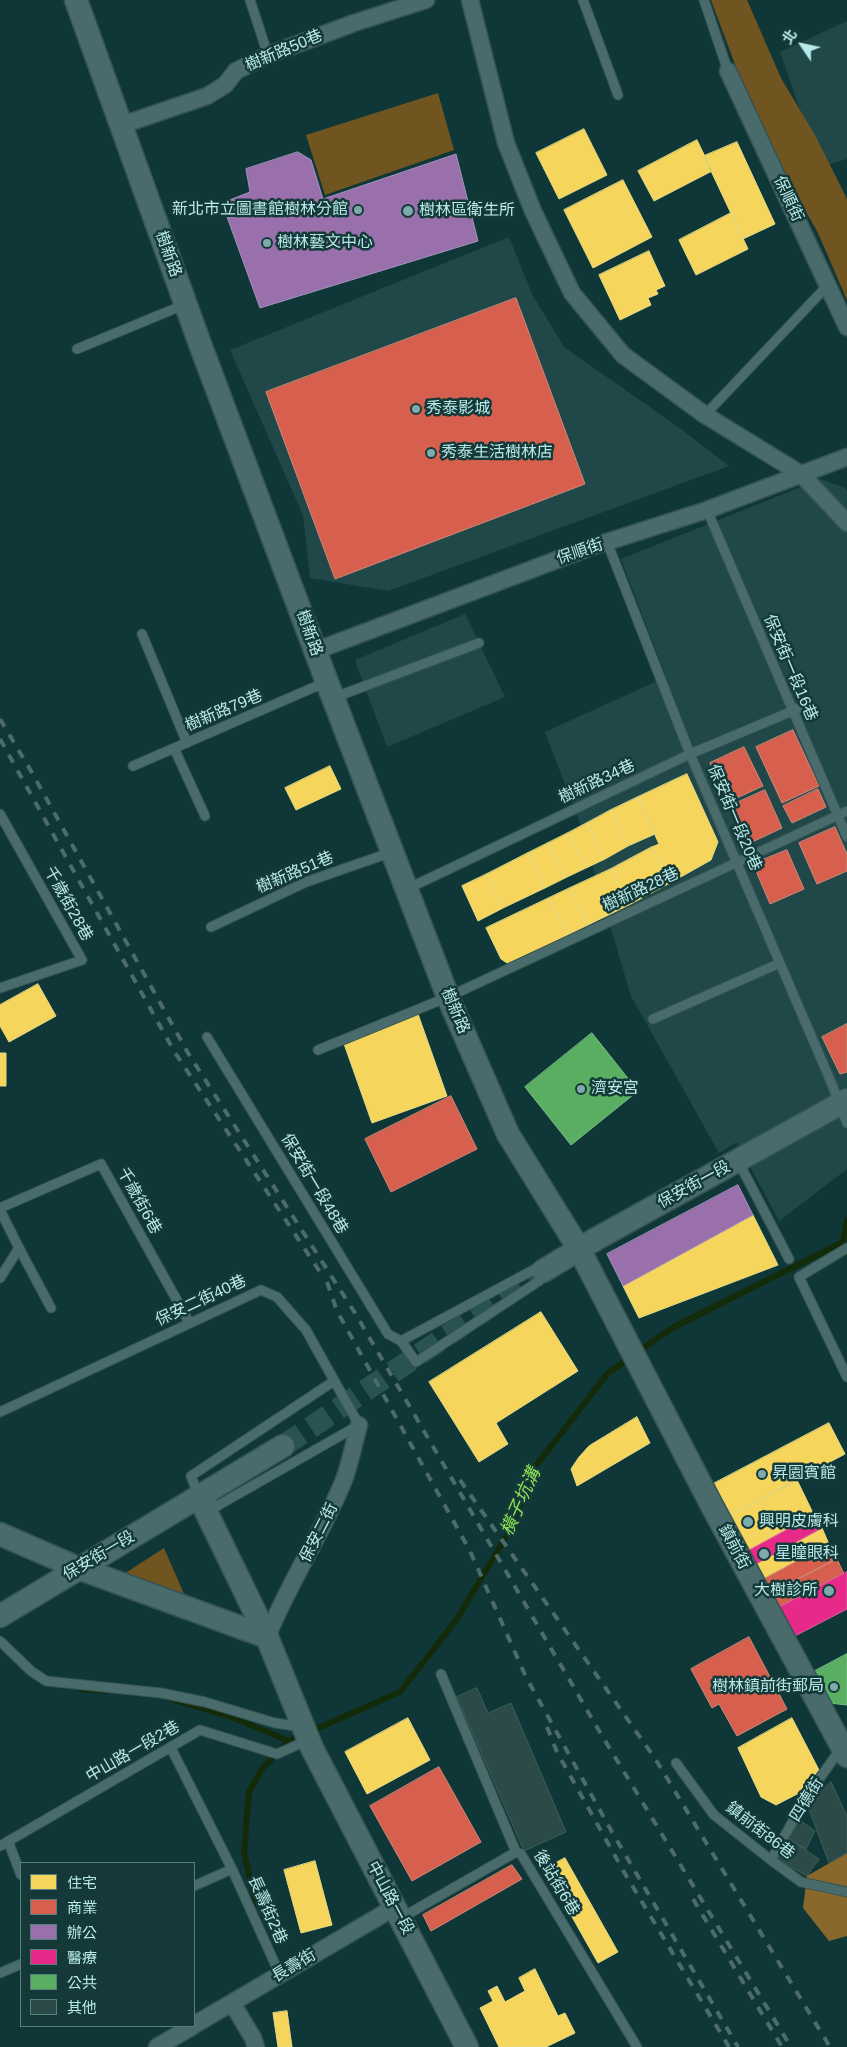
<!DOCTYPE html>
<html>
<head>
<meta charset="utf-8">
<style>
	body { margin:0 }
	#map { position:relative; width:847px; height:2047px; overflow:hidden; background:#103737; font-family:Helvetica,"Noto Sans TC",sans-serif }
	canvas { display:block }
	.legend { position:absolute; left:20px; top:1862px; width:175px; height:165px; box-sizing:border-box; background:#153939; border:1px solid #567f7f; margin:0; padding:6px 9px; list-style:none; font-size:15px; color:#b8e9e9 }
	.legend li { display:flex; align-items:center; gap:10px; height:25px }
	.legend b { width:25px; border:1px solid #567f7f }
	.north { position:absolute; left:777px; top:20px; width:50px; height:50px; -webkit-text-stroke:4px #153939; paint-order:stroke; rotate:304deg; font-size:14px; font-weight:700; line-height:20px; text-align:center; color:#b8e9e9 }
	.north::after { content:''; display:block; margin:auto; width:18px; height:22px; background:#b8e9e9; clip-path:polygon(50% 0,100% 100%,50% 72%,0 100%) }
</style>
</head>
<body>
<div id="map">
<canvas width="847" height="2047"></canvas>
<ul class="legend">
<li><b style="height:14px;background:#f6d55c"></b>住宅</li>
<li><b style="height:14px;background:#d6604d"></b>商業</li>
<li><b style="height:14px;background:#9970ab"></b>辦公</li>
<li><b style="height:14px;background:#e7298a"></b>醫療</li>
<li><b style="height:14px;background:#5aae61"></b>公共</li>
<li><b style="height:14px;background:#2c4b48"></b>其他</li>
</ul>
<div class="north">北</div>
</div>
<script>
const ctx = document.querySelector('canvas').getContext('2d');
ctx.lineJoin = 'round';
function fillPath(path, color) {
  ctx.fillStyle = color;
  ctx.fill(path, 'evenodd');
}
function trace(path, color, width, dash) {
  ctx.strokeStyle = color;
  ctx.lineWidth = width;
  ctx.lineCap = dash ? 'butt' : 'round';
  ctx.setLineDash(dash || []);
  ctx.stroke(path);
}
function drawText(font, color, halo, rows, align = 'center') {
  ctx.font = font + ' Helvetica,"Noto Sans TC",sans-serif';
  ctx.lineWidth = 5;
  ctx.setLineDash([]);
  ctx.textBaseline = 'middle';
  ctx.strokeStyle = halo;
  ctx.fillStyle = color;
  for (const [text, x, y, turn = 0] of rows) {
    ctx.save();
    ctx.translate(x, y);
    ctx.rotate((+turn || 0) * Math.PI / 180);
    ctx.textAlign = isNaN(turn) ? turn : align;
    if (halo) ctx.strokeText(text, 0, 0);
    ctx.fillText(text, 0, 0);
    ctx.restore();
  }
}
fillPath(new Path2D(`
	M 847,21 L 847,159 L 820,167 L 780,52 Z
	M 509,237 L 532,294 L 564,347 L 681,429 L 729,466 L 388,591 L 310,578 L 303,515 L 230,350 Z
	M 821,479 L 845,488 L 847,491 L 847,1169 L 779,1221 L 737,1142 L 719,1153 L 631,996 L 578,818 L 545,732 L 666,677 L 621,559 Z
	M 465,614 L 505,697 L 387,747 L 355,660 Z`), '#214848');
fillPath(new Path2D(`
	M 711,0 L 747,0 L 781,78 L 815,135 L 847,199 L 847,300 L 818,233 L 758,126 Z
	M 438,93 L 454,150 L 325,195 L 306,135 Z
	M 164,1548 L 188,1603 L 124,1574 Z`), '#705521');
fillPath(new Path2D(`
	M 847,1853 L 847,1936 L 829,1941 L 803,1908 L 807,1876 Z`), '#89682c');
const homes = new Path2D(`
	M 584,129 L 607,175 L 559,199 L 536,153 Z
	M 697,140 L 712,171 L 654,201 L 638,171 Z
	M 737,142 L 775,224 L 743,239 L 704,156 Z
	M 623,180 L 652,237 L 593,268 L 564,210 Z
	M 731,213 L 748,249 L 696,275 L 679,240 Z
	M 649,251 L 665,286 L 656,290 L 658,294 L 648,298 L 651,305 L 620,320 L 599,275 Z
	M 330,766 L 341,789 L 296,810 L 285,788 Z
	M 687,774 L 718,842 L 711,860 L 670,883 L 652,847 L 659,844 L 638,797 Z
	M 638,797 L 655,834 L 628,846 L 611,810 Z
	M 611,810 L 628,846 L 605,859 L 587,823 Z
	M 587,823 L 605,859 L 586,868 L 568,833 Z
	M 568,833 L 586,868 L 565,878 L 548,843 Z
	M 548,843 L 565,878 L 545,888 L 528,853 Z
	M 652,847 L 670,883 L 629,905 L 611,869 Z
	M 528,853 L 545,888 L 503,908 L 487,874 Z
	M 611,869 L 629,905 L 588,925 L 570,888 Z
	M 487,874 L 503,908 L 478,921 L 462,886 Z
	M 570,888 L 588,925 L 568,935 L 549,898 Z
	M 549,898 L 568,935 L 510,965 L 501,959 L 486,928 Z
	M 38,984 L 56,1016 L 9,1042 L 0,1026 L 0,1005 Z
	M 418,1014 L 447,1096 L 372,1123 L 343,1041 Z
	M 0,1053 L 6,1053 L 6,1086 L 0,1086 Z
	M 753,1215 L 778,1265 L 639,1318 L 623,1286 Z
	M 541,1312 L 578,1371 L 496,1423 L 508,1444 L 479,1462 L 429,1382 Z
	M 637,1417 L 650,1443 L 577,1486 L 571,1469 L 579,1457 L 589,1446 Z
	M 829,1423 L 845,1454 L 730,1515 L 713,1484 Z
	M 797,1480 L 814,1515 L 748,1551 L 730,1515 Z
	M 822,1528 L 829,1544 L 764,1579 L 756,1564 Z
	M 408,1718 L 430,1760 L 367,1794 L 345,1752 Z
	M 792,1718 L 819,1770 L 801,1792 L 776,1805 L 761,1797 L 738,1748 Z
	M 565,1858 L 618,1952 L 598,1963 L 545,1869 Z
	M 315,1861 L 332,1925 L 301,1933 L 284,1870 Z
	M 535,1969 L 558,2016 L 565,2013 L 575,2033 L 546,2047 L 499,2047 L 480,2008 L 493,2001 L 488,1991 L 497,1986 L 505,2002 L 525,1991 L 519,1978 Z
	M 287,2011 L 292,2047 L 278,2047 L 273,2013 Z`);
fillPath(homes, '#f6d55c');
trace(homes, '#e3db86', 1);
const shops = new Path2D(`
	M 516,298 L 585,484 L 335,579 L 266,392 Z
	M 793,730 L 819,786 L 782,803 L 756,747 Z
	M 744,747 L 763,786 L 728,802 L 710,763 Z
	M 818,789 L 826,807 L 792,823 L 783,806 Z
	M 765,790 L 782,828 L 748,844 L 730,806 Z
	M 835,827 L 847,854 L 847,871 L 817,884 L 799,843 Z
	M 787,850 L 804,889 L 770,904 L 753,864 Z
	M 847,1024 L 847,1072 L 840,1074 L 822,1037 Z
	M 451,1096 L 477,1149 L 391,1192 L 365,1139 Z
	M 829,1544 L 837,1559 L 771,1593 L 764,1579 Z
	M 837,1559 L 844,1574 L 778,1608 L 771,1593 Z
	M 749,1637 L 787,1709 L 737,1736 L 719,1704 L 712,1708 L 691,1669 Z
	M 439,1767 L 481,1842 L 412,1881 L 370,1806 Z
	M 512,1865 L 522,1879 L 431,1931 L 423,1915 Z`);
fillPath(shops, '#d6604d');
trace(shops, '#cd897c', 1);
const offices = new Path2D(`
	M 298,152 L 311,160 L 323,199 L 456,154 L 478,241 L 260,308 L 222,203 L 250,192 L 246,169 Z
	M 738,1185 L 753,1215 L 623,1286 L 607,1254 Z`);
fillPath(offices, '#9970ab');
trace(offices, '#a294be', 1);
const health = new Path2D(`
	M 814,1515 L 822,1528 L 756,1564 L 748,1551 Z
	M 847,1572 L 847,1609 L 793,1637 L 778,1608 Z`);
fillPath(health, '#e7298a');
trace(health, '#d963a6', 1);
const public = new Path2D(`
	M 592,1033 L 638,1091 L 571,1145 L 525,1087 Z
	M 847,1654 L 847,1705 L 829,1703 L 815,1671 Z`);
fillPath(public, '#5aae61');
trace(public, '#76c08a', 1);
trace(new Path2D(`
	M 81,1689 L 106,1691
	M 171,1699 L 231,1717 L 289,1741
	M 256,1904 L 244,1852 L 249,1792 L 262,1769 L 289,1741 L 400,1692 L 457,1619 L 513,1525 L 535,1467 L 608,1373 L 672,1328 L 843,1242 L 847,1220`), '#132b09', 6);
const building = new Path2D(`
	M 477,1688 L 488,1713 L 511,1703 L 566,1832 L 524,1851 L 457,1697 Z
	M 831,1782 L 847,1816 L 847,1853 L 829,1863 L 807,1804 Z
	M 798,1819 L 815,1831 L 806,1849 L 788,1838 Z
	M 788,1838 L 819,1859 L 807,1876 L 777,1859 Z`);
fillPath(building, '#2c4b48');
trace(building, '#3c5e5b', 1);
trace(new Path2D(`
	M 283,1446 L 543,1271`), '#295252', 22, [22, 11]);
const lane = new Path2D(`
	M 250,0 L 268,55
	M 583,0 L 618,95
	M 704,0 L 728,71
	M 77,349 L 186,304
	M 705,415 L 828,285
	M 707,510 L 847,837
	M 607,542 L 690,754 L 831,1082 L 847,1123
	M 142,634 L 187,743
	M 333,698 L 479,643
	M 174,748 L 205,816
	M 133,766 L 326,682
	M 0,814 L 82,960 L 0,988
	M 407,889 L 690,754 L 802,707
	M 211,927 L 306,882 L 392,852
	M 653,1019 L 780,963
	M 207,1037 L 388,1334 L 401,1341
	M 318,1050 L 448,997 L 847,811
	M 738,1161 L 789,1259
	M 0,1208 L 101,1164 L 189,1322
	M 0,1210 L 19,1248 L 0,1278
	M 19,1248 L 51,1308
	M 847,1248 L 799,1277 L 847,1377
	M 535,1269 L 543,1271 L 539,1281 L 416,1362 L 401,1341 Z
	M 0,1412 L 261,1290 L 277,1297 L 306,1330 L 359,1425 L 217,1506 L 199,1497 L 191,1476 L 334,1381
	M 0,1641 L 31,1671 L 46,1681 L 161,1693 L 205,1702 L 275,1723 L 302,1727
	M 441,1674 L 516,1852
	M 171,1748 L 232,1869
	M 676,1763 L 714,1815 L 771,1860 L 801,1882 L 847,1892
	M 8,1841 L 21,1875
	M 0,1846 L 200,1730 L 277,1754 L 308,1740
	M 771,1860 L 806,1798 L 841,1748
	M 194,1886 L 232,1869 L 280,1975
	M 401,1918 L 516,1852 L 521,1854 L 637,2047
	M 0,1973 L 21,1964`);
const street = new Path2D(`
	M 470,0 L 506,143 L 533,211 L 572,293 L 623,355 L 705,415 L 801,474 L 847,523
	M 728,71 L 847,327
	M 122,125 L 207,96 L 225,85 L 236,71 L 268,55 L 354,23 L 426,0
	M 315,651 L 591,547 L 707,510 L 847,457
	M 267,1637 C 288,1585 319,1538 341,1487 C 350,1468 353,1445 359,1425
	M 232,2003 L 253,2038 L 256,2047
	M 194,2025 L 395,1907
	M 157,2047 L 193,2026`);
const secondary = new Path2D(`
	M 76,0 L 200,344 L 327,682 L 448,997 L 508,1134 L 579,1249 L 711,1504 L 847,1756
	M 543,1271 L 596,1239 L 847,1100
	M 199,1497 L 267,1637 L 312,1748 L 467,2047
	M 0,1534 L 78,1568 L 267,1637
	M 0,1616 L 283,1446`);
trace(lane, '#355353', 11);
trace(street, '#355353', 19);
trace(secondary, '#355353', 25);
trace(lane, '#496b6b', 9);
trace(street, '#496b6b', 16);
trace(secondary, '#496b6b', 22);
trace(new Path2D(`
	M 0,719 L 31,771 L 188,1053 L 355,1313 L 601,1734 L 791,2047
	M 0,739 L 174,1051 L 320,1272
	M 327,1282 L 337,1311 L 470,1551 L 526,1677 L 612,1832 L 738,2047
	M 460,1480 L 656,1760 L 830,2047
	M 547,1727 L 557,1752 L 624,1872 L 729,2047
	M 693,1899 L 782,2047`), '#4d6b6b', 4, [9, 9]);
for (const [x, y, r, color] of [
	[358,210,5,"#7dabab"],
	[408,211,6,"#7dabab"],
	[267,243,5,"#7dabab"],
	[416,409,5,"#7dabab"],
	[431,453,5,"#7dabab"],
	[581,1089,5,"#7dabab"],
	[762,1474,5,"#7dabab"],
	[748,1522,6,"#7dabab"],
	[764,1554,6,"#7dabab"],
	[829,1591,6,"#7dabab"],
	[834,1687,5,"#7dabab"]
]) {
  const dot = new Path2D();
  dot.arc(x, y, r, 0, 2 * Math.PI);
  ctx.fillStyle = color;
  ctx.fill(dot);
  trace(dot, '#153939', 2);
}
drawText('16px', '#b8e9e9', '#153939', [
	["樹新路50巷",284,51,-23],
	["保順街",788,199,65],
	["樹新路",168,254,70],
	["保順街",580,552,-19],
	["樹新路",309,633,70],
	["保安街一段16巷",790,668,67],
	["樹新路79巷",224,711,-23],
	["樹新路34巷",597,782,-25],
	["保安街一段20巷",734,818,67],
	["樹新路51巷",295,873,-23],
	["樹新路28巷",641,890,-25],
	["千歲街28巷",68,904,61],
	["樹新路",455,1011,67],
	["保安街一段48巷",314,1184,59],
	["保安街一段",694,1185,-29],
	["千歲街6巷",139,1201,61],
	["保安二街40巷",201,1301,-25],
	["保安二街",319,1533,-63],
	["鎮前街",734,1547,62],
	["保安街一段",99,1556,-31],
	["中山路一段2巷",133,1752,-30],
	["四德街",807,1800,-58],
	["鎮前街86巷",760,1831,38],
	["後站街6巷",556,1883,59],
	["中山路一段",390,1898,62],
	["長壽街2巷",267,1910,66],
	["長壽街",294,1966,-31]
]);
drawText('16px', '#b8e9e9', '#153939', [
	["新北市立圖書館樹林分館",348,210,"right"],
	["樹林區衛生所",419,211],
	["樹林藝文中心",277,243],
	["秀泰影城",426,409],
	["秀泰生活樹林店",441,453],
	["濟安宮",591,1089],
	["昇園賓館",772,1474],
	["興明皮膚科",759,1522],
	["星瞳眼科",775,1554],
	["大樹診所",818,1591,"right"],
	["樹林鎮前街郵局",824,1687,"right"]
], 'left');
drawText('italic 18px', '#8ce554', '#153939', [
	["橫子坑溝",521,1502,-66]
]);
</script>
</body>
</html>
